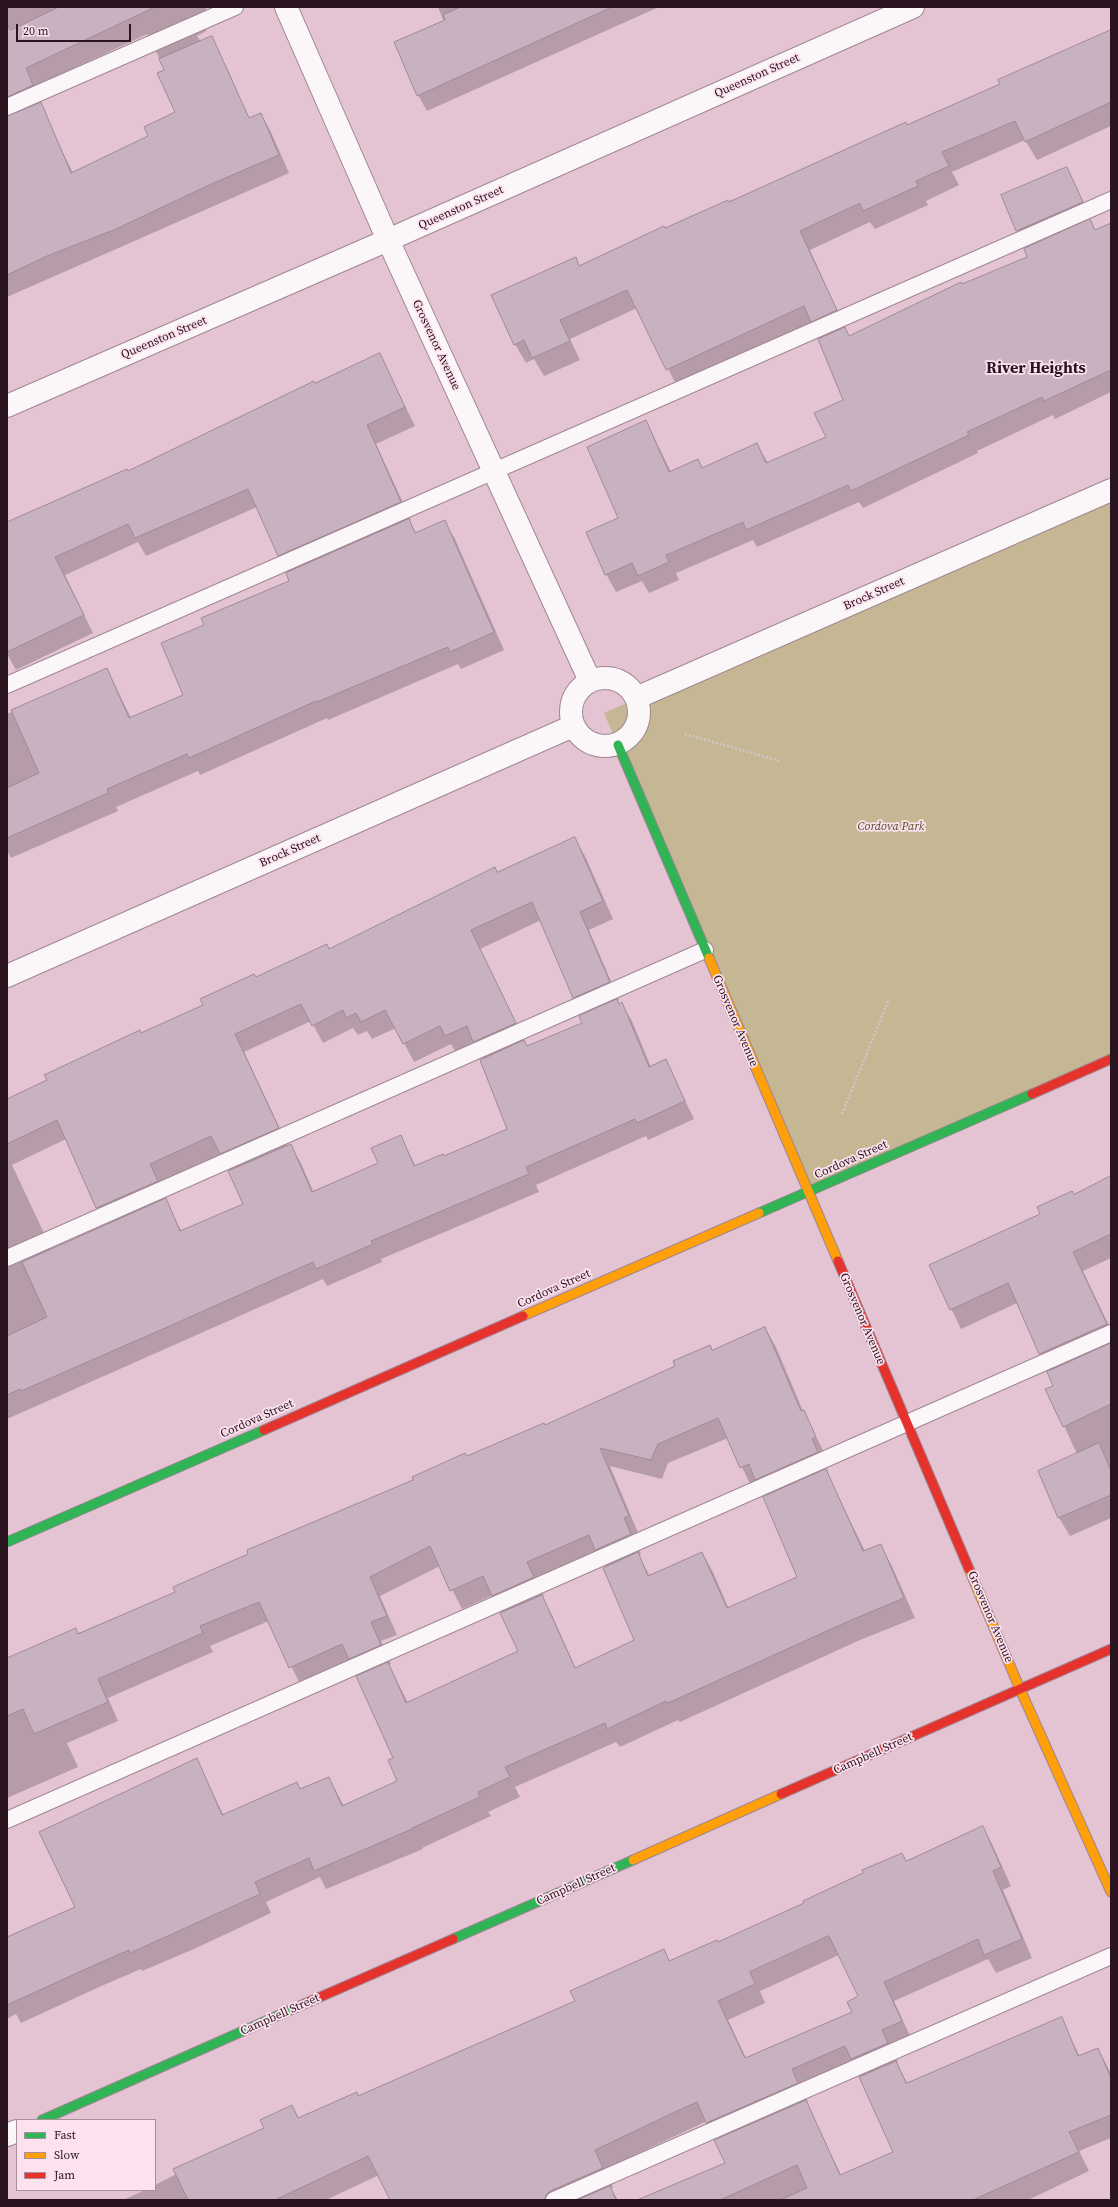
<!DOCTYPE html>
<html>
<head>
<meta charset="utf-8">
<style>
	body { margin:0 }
	#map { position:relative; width:1118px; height:2207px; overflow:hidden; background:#e4c3d3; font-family:"Source Serif 4",serif }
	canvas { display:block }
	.frame { position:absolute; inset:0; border:8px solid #2a141f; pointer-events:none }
	.legend { position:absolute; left:16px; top:2119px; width:140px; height:72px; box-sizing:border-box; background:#fce2ee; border:1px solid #a8909b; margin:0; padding:5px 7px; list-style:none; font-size:12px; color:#2a141f }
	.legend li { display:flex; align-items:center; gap:8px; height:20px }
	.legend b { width:20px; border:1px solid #a8909b }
	.scale { position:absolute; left:16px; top:24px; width:115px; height:18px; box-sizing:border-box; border:2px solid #2a141f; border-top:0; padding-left:5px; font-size:12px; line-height:14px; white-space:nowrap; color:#2a141f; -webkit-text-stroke:3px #fce2ee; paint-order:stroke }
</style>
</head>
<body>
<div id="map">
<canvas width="1118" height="2207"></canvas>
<div class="frame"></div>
<ul class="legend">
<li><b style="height:5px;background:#30b455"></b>Fast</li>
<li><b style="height:5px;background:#ff9f0a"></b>Slow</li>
<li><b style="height:5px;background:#e5322d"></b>Jam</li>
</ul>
<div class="scale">20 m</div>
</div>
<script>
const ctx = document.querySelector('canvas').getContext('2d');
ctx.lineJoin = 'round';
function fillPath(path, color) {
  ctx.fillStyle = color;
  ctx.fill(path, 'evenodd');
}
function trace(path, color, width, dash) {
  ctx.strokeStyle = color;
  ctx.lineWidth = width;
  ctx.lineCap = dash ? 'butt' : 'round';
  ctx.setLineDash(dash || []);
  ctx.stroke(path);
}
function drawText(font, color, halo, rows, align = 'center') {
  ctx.font = font + ' "Source Serif 4",serif';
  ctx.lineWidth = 3.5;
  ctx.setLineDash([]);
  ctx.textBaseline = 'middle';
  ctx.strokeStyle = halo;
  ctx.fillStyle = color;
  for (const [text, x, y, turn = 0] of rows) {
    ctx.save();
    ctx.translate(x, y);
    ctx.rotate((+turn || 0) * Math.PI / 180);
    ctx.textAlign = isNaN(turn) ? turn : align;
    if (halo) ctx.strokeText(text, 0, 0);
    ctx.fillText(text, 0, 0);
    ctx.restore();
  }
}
fillPath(new Path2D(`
	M 1111,490 L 1111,1059 L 808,1193 L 604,713 Z`), '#c6b794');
fillPath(new Path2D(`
	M 7,7 L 206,7 L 206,31 L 197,36 L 201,42 L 212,37 L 233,81 L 212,92 L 250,119 L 261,114 L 271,132 L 289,173 L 7,297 L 7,147 L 51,128 L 73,173 L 149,136 L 176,113 L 166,71 L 147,34 L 36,86 L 7,108 Z
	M 438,7 L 659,7 L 427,111 L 418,95 L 444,22 Z
	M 1111,32 L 1111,126 L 1037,160 L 1025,140 L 952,172 L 959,185 L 926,201 L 928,205 L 875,229 L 870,222 L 810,250 L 849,337 L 962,285 L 1029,257 L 1090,221 L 1096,231 L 1111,224 L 1111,392 L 1055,419 L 1053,415 L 977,451 L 978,453 L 863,508 L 859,502 L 757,547 L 753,540 L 676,573 L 679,580 L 649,593 L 642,581 L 616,592 L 606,574 L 646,421 L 671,472 L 698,460 L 703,468 L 757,444 L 768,463 L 827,438 L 845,400 L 822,339 L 814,325 L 678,388 L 637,308 L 570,339 L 580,360 L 544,376 L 534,359 L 526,363 L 515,344 L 575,258 L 580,266 L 1001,84 L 1000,81 L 1053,55 L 1054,57 Z
	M 1072,178 L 1088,212 L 1023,241 L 1002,196 Z
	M 380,355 L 415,426 L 376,444 L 411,520 L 409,521 L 416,533 L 444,521 L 455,539 L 504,650 L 461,669 L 458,664 L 328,720 L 327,718 L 200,775 L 198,771 L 116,807 L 118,811 L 11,858 L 7,851 L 7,714 L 107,669 L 131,718 L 185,695 L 206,625 L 291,581 L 289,573 L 257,507 L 146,556 L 138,542 L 65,575 L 93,633 L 16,670 L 7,654 L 7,523 L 127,472 Z
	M 575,839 L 585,856 L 613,919 L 589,930 L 619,1000 L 617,1001 L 619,1005 L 622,1004 L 632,1021 L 651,1067 L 666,1061 L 694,1119 L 648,1140 L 646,1136 L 536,1185 L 539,1192 L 381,1259 L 382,1262 L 327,1286 L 323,1279 L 7,1419 L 7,1100 L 141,1034 L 204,1006 L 256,979 L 329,950 ZM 541,920 L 574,998 L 584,1015 L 583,1023 L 527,1047 L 480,949 ZM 311,1021 L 323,1043 L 353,1028 L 358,1035 L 367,1031 L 372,1039 L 396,1028 L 414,1062 L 451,1044 L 456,1053 L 476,1044 L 484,1059 L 509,1129 L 444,1157 L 416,1167 L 401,1136 L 379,1164 L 314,1193 L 301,1163 L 290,1145 L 288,1146 L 244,1052 ZM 66,1139 L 97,1208 L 107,1225 L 52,1250 L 12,1165 ZM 221,1154 L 231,1171 L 244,1205 L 182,1232 L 165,1200 L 167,1199 L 160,1182 Z
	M 1111,1177 L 1111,1258 L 1083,1271 L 1111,1330 L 1111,1518 L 1070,1536 L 1059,1518 L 1077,1454 L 1047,1389 L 1054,1386 L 1050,1371 L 1040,1354 L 1017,1303 L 961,1329 L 930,1265 L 1041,1214 L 1073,1195 Z
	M 765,1328 L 776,1347 L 803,1411 L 826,1456 L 822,1458 L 828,1471 L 826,1472 L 865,1551 L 880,1545 L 891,1564 L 915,1618 L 860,1640 L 680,1722 L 678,1720 L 620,1747 L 616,1742 L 515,1787 L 520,1797 L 488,1812 L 491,1816 L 422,1848 L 423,1849 L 326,1889 L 320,1877 L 266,1902 L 271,1913 L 194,1949 L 142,1971 L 141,1969 L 99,1987 L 21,2023 L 16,2014 L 7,2019 L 7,1938 L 76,1908 L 196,1759 L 224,1816 L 329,1778 L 344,1806 L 398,1781 L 394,1758 L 360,1676 L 352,1663 L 301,1686 L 269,1621 L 210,1646 L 213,1652 L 108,1698 L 118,1721 L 67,1743 L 78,1767 L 7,1798 L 7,1663 L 176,1592 L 467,1457 L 545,1426 ZM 728,1438 L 751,1486 L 758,1483 L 766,1497 L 798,1577 L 729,1609 L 713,1572 L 702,1553 L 650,1576 L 638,1555 L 641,1554 L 634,1537 L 639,1535 L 610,1466 L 662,1479 L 668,1463 ZM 598,1554 L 606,1567 L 635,1641 L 576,1669 L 552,1615 L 542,1597 L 544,1596 L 537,1581 ZM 440,1566 L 462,1609 L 493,1595 L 503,1613 L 519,1652 L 408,1703 L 389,1665 L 391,1664 L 381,1641 L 397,1635 L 380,1596 Z
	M 983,1827 L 993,1846 L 1011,1886 L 1003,1890 L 1032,1958 L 996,1973 L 988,1959 L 894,2001 L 912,2040 L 892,2049 L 898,2062 L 896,2063 L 908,2084 L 1061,2019 L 1080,2057 L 1098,2049 L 1111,2073 L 1111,2138 L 1079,2151 L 1089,2171 L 1028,2200 L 638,2200 L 726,2163 L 717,2140 L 707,2121 L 605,2169 L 613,2187 L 611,2188 L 618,2200 L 391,2200 L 379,2175 L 326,2200 L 123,2200 L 145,2190 L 155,2190 L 155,2185 L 265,2129 L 292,2106 L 299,2119 L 357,2094 L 359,2097 L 576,2001 L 663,1950 L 670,1962 L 718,1943 ZM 839,1955 L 859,1997 L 853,2012 L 746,2058 L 728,2020 L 765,2003 L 760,1991 ZM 856,2065 L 894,2153 L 841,2175 L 806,2103 L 808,2102 L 802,2088 Z`), '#0003');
const building = new Path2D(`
	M 59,7 L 155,7 L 26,68 L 33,85 L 7,97 L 7,23 L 10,30 Z
	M 461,7 L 612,7 L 417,96 L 394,42 L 445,20 L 443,15 Z
	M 1111,30 L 1111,102 L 1025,142 L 1015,121 L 942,152 L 949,166 L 916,181 L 918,186 L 863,211 L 860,203 L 800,231 L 837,310 L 811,322 L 804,306 L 666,370 L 627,290 L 560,320 L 570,341 L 532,358 L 524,340 L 514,345 L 491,295 L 576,257 L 579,266 L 664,226 L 665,228 L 728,200 L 729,202 L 906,122 L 907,125 L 1000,84 L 998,80 Z
	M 212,36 L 249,118 L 261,113 L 279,155 L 209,185 L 116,229 L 47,256 L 7,275 L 7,116 L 41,102 L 71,173 L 148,136 L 144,127 L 175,112 L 157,73 L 164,70 L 159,59 Z
	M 1067,167 L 1083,202 L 1016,231 L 1001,195 Z
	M 1090,219 L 1095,230 L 1111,223 L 1111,370 L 1044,401 L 1042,397 L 967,432 L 969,435 L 851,491 L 848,485 L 746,530 L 743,522 L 666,555 L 669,562 L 638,576 L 632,563 L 605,575 L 586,532 L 618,518 L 587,447 L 646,420 L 669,472 L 698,459 L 702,468 L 757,443 L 766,463 L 826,437 L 814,413 L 843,400 L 818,339 L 845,327 L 849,336 L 961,282 L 962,284 L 1027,257 L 1024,249 Z
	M 380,353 L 405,407 L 367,425 L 401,502 L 278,556 L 248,489 L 135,538 L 128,524 L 55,557 L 84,615 L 7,652 L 7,522 L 127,469 L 128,471 L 314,381 L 315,383 Z
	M 409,519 L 415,533 L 445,520 L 494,632 L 450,652 L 448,647 L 317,702 L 316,701 L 189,758 L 187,754 L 107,789 L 108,793 L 7,838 L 7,788 L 39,773 L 11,710 L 107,668 L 129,718 L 183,695 L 161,643 L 204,625 L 201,618 L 289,581 L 286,573 Z
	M 575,837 L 603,901 L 580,912 L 610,982 L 573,998 L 532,902 L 471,930 L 516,1023 L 473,1042 L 467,1026 L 445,1036 L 440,1026 L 403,1044 L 385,1010 L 361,1022 L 356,1013 L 346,1018 L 343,1010 L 312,1026 L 301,1004 L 235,1034 L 279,1128 L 220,1154 L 211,1136 L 150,1164 L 158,1181 L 96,1208 L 57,1120 L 7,1144 L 7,1099 L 47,1080 L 44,1075 L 140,1030 L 141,1033 L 203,1005 L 200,999 L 254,974 L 256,977 L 327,944 L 329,949 L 495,867 L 497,872 Z
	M 617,999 L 619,1004 L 622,1002 L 649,1067 L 666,1059 L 685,1101 L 637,1123 L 635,1119 L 526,1167 L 529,1174 L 371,1241 L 373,1244 L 316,1269 L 313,1262 L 163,1329 L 21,1391 L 20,1389 L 7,1395 L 7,1336 L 47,1317 L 22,1262 L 166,1198 L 180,1231 L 243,1204 L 228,1171 L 291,1144 L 312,1192 L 378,1163 L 371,1148 L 401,1135 L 414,1166 L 443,1154 L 444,1156 L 507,1129 L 480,1060 L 524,1040 L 527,1046 L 582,1023 L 579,1016 Z
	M 1111,1176 L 1111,1234 L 1073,1252 L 1107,1324 L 1039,1354 L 1008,1283 L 950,1310 L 929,1265 L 1040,1214 L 1037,1207 L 1072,1191 L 1074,1194 Z
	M 765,1327 L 801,1411 L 804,1410 L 816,1437 L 812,1439 L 818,1452 L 755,1480 L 749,1464 L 740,1468 L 718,1418 L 658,1444 L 651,1460 L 600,1448 L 629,1516 L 624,1518 L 631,1534 L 595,1550 L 589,1535 L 527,1562 L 534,1577 L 492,1596 L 483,1576 L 450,1591 L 430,1546 L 370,1577 L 387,1616 L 371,1622 L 381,1645 L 349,1659 L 342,1644 L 289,1668 L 259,1602 L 200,1626 L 203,1633 L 98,1679 L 108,1702 L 34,1734 L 23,1709 L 7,1716 L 7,1658 L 76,1628 L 78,1634 L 175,1592 L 173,1587 L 248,1554 L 247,1550 L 413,1480 L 412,1477 L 465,1453 L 467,1456 L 544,1423 L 545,1425 L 675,1366 L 673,1361 L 710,1345 L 712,1350 Z
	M 1111,1343 L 1111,1404 L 1063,1427 L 1045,1389 L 1053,1386 L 1047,1372 Z
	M 1099,1443 L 1111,1471 L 1111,1495 L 1058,1518 L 1038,1471 Z
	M 826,1469 L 863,1551 L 881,1544 L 904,1598 L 849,1621 L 668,1703 L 666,1701 L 607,1729 L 605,1723 L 505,1767 L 510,1777 L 478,1792 L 480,1797 L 412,1828 L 412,1829 L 314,1871 L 309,1858 L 255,1882 L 260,1894 L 183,1929 L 130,1953 L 129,1950 L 88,1968 L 7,2005 L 7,1937 L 75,1907 L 39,1832 L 197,1758 L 222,1815 L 297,1782 L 300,1789 L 329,1777 L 342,1806 L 397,1781 L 388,1760 L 393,1758 L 356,1676 L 388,1662 L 406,1703 L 518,1651 L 500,1613 L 542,1595 L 575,1668 L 634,1640 L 603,1568 L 638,1552 L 648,1576 L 702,1552 L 727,1608 L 797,1577 L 763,1497 Z
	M 983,1826 L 1001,1867 L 993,1871 L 1022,1939 L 984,1955 L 978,1939 L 884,1982 L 902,2021 L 882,2030 L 888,2043 L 851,2059 L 845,2046 L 792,2069 L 798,2083 L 706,2123 L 697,2102 L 677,2111 L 595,2150 L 603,2168 L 550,2191 L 546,2195 L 545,2200 L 390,2200 L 368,2156 L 275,2200 L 188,2200 L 173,2169 L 264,2128 L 260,2120 L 292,2105 L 298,2118 L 357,2092 L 358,2096 L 575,2001 L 570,1991 L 664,1949 L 669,1961 L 717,1940 L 718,1942 L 804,1903 L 803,1901 L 863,1873 L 862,1870 L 902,1853 L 906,1861 ZM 829,1936 L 858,1996 L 847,2002 L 852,2012 L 745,2058 L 718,2001 L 755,1984 L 750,1972 Z
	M 1062,2017 L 1078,2056 L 1098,2048 L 1111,2078 L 1111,2115 L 1069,2132 L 1079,2152 L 973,2200 L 780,2200 L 807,2188 L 797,2165 L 720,2200 L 637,2200 L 725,2163 L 714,2140 L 806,2100 L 840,2175 L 893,2152 L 859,2077 L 896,2061 L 906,2083 Z
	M 610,2186 L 616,2200 L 578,2200 Z`);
fillPath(building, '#c8b1c0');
trace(building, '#a08998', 1);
const lane = new Path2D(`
	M 7,107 L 235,7
	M 7,685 L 1111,200
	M 7,1258 L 705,950
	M 7,1820 L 1111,1333
	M 554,2200 L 1111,1956`);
const street = new Path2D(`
	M 286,7 L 388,240 L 590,681
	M 7,406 L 388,240 L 913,7
	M571 712a34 34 0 1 1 68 0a34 34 0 1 1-68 0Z
	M 636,698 L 1111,490
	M 7,976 L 573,726
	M 7,2135 L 17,2131`);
const fast = new Path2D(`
	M 618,745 L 709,958
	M 759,1213 L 1032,1094
	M 7,1542 L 264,1430
	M 453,1939 L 633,1860
	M 42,2120 L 295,2008`);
const slow = new Path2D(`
	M 709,958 L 838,1261
	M 523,1316 L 759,1213
	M 969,1569 L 1020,1689 L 1111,1892
	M 633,1860 L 781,1794`);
const jam = new Path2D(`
	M 1032,1094 L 1111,1059
	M 838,1261 L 969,1569
	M 264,1430 L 523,1316
	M 781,1794 L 1111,1649
	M 295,2008 L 453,1939`);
trace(lane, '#9f8692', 18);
trace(street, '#9f8692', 24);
trace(fast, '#9f8692', 11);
trace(slow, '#9f8692', 11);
trace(jam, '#9f8692', 11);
trace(new Path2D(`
	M 685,734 L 780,761
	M 842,1114 L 889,999`), '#d0c6ca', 2.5, [2, 2]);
trace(lane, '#fbf6f8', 16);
trace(street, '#fbf6f8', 22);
trace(fast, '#30b455', 9);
trace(slow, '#ff9f0a', 9);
trace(jam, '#e5322d', 9);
drawText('12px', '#2a141f', '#fce2ee', [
	["Queenston Street",757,76,-24],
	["Queenston Street",461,208,-24],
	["Queenston Street",164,338,-23],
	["Grosvenor Avenue",436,345,65],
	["Brock Street",874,594,-24],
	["Brock Street",290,851,-24],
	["Grosvenor Avenue",735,1021,67],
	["Cordova Street",851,1160,-24],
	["Cordova Street",554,1289,-24],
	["Grosvenor Avenue",862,1319,67],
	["Cordova Street",257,1419,-24],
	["Grosvenor Avenue",990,1617,67],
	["Campbell Street",873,1754,-24],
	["Campbell Street",576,1885,-24],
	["Campbell Street",280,2015,-24]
]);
drawText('italic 12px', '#4e4e23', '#fce2ee', [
	["Cordova Park",891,827]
]);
drawText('bold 16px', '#2a141f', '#fce2ee', [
	["River Heights",1036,369]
]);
</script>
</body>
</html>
